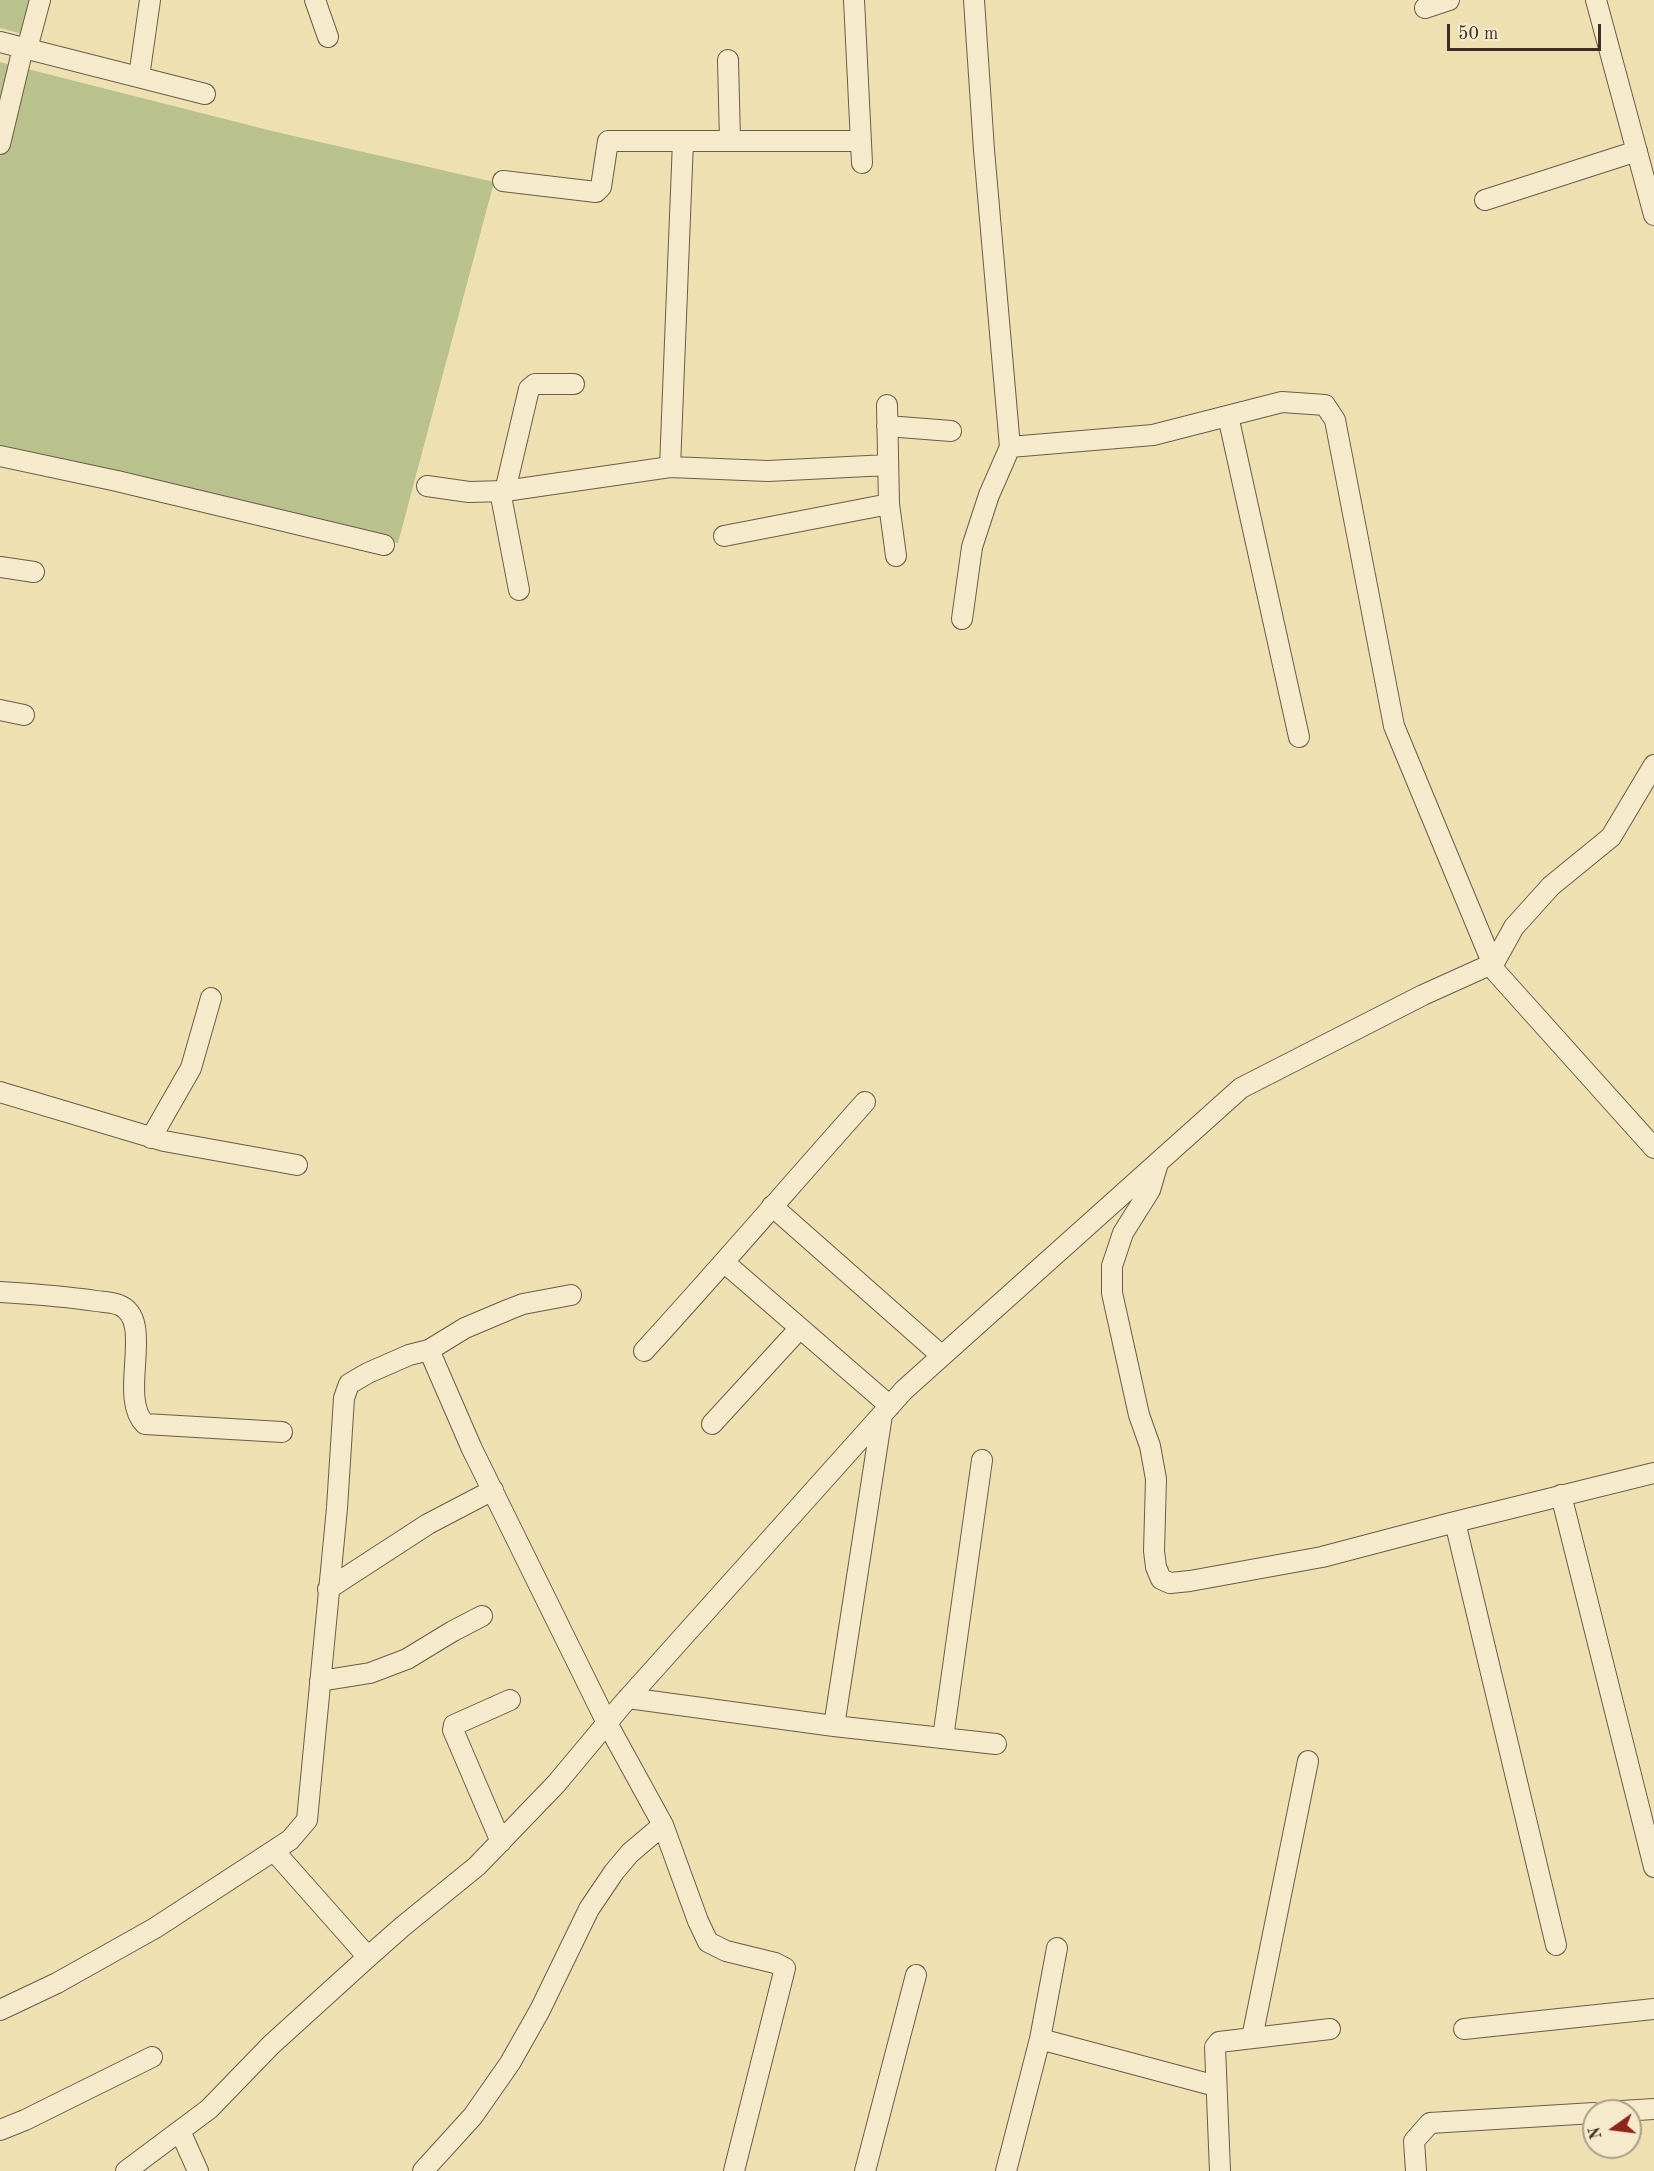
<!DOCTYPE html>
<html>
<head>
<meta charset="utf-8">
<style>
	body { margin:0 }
	#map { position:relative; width:1654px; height:2171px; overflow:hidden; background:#efe0b1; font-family:"Old Standard TT",serif }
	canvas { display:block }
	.north { position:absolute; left:1582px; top:2099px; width:60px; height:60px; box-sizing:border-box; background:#f5ebcc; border:2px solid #aba08a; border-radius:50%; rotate:256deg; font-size:16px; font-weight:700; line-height:24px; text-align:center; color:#3c3026 }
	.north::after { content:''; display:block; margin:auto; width:21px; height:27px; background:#8f2418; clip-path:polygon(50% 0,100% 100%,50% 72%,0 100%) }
	.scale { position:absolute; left:1447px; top:24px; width:154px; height:27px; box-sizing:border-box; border:3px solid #3c3026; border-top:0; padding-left:8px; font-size:18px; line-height:21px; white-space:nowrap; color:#3c3026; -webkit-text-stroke:4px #f5ebcc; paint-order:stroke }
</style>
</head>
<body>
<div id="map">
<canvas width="1654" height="2171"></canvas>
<div class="north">N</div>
<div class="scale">50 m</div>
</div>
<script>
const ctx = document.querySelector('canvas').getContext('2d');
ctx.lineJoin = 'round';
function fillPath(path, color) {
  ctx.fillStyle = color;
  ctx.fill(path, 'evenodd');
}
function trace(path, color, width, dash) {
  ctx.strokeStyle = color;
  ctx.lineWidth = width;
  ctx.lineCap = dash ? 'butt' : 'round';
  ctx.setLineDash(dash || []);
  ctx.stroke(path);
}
fillPath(new Path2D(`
	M 0,0 L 30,0 L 22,34 L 0,28 Z
	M 0,62 L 272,131 L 494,182 L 398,543 L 0,447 Z`), '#b9c28c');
const street = new Path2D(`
	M 315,0 L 328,37
	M 854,0 L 862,163
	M 974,0 L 984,150 L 1010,447 L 1153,435 L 1282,402 L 1325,405 L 1335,420 L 1394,726 L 1496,972 L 1654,1148
	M 1596,0 L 1654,215
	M 1425,8 L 1449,0
	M 0,42 L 205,94
	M 27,49 L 40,0
	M 728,60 L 730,141
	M 139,77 L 150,0
	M 0,144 L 23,48
	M 503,181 L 596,192 L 601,187 L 608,141 L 861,141
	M 1485,200 L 1637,151
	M 887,405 L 889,504 L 896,556
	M 1228,416 L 1299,737
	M 887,426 L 951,431
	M 0,456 L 117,481 L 384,545
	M 670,467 L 683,141
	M 427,486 L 469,492 L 505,491 L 670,467 L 768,471 L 888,465
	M 500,491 L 519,590
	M 505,491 L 529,389 L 535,384 L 574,384
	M 724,536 L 889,504
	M 0,567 L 34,572
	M 962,619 L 972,547 L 989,495 L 1010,447
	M 0,710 L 24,715
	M 0,1092 L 164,1141 L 297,1165
	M 151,1138 L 191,1068 L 211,998
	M 1158,1163 L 1150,1190 L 1123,1233 L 1112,1266 L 1112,1293 L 1139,1415 L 1150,1446 L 1156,1479 L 1154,1551 L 1156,1567 L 1161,1579 L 1170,1583 L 1190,1581 L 1322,1557 L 1455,1522
	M 772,1206 L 942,1356
	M 725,1263 L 890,1406
	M 0,1292 C 32,1294 64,1296 96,1301 C 103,1302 113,1302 119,1305 C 156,1319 117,1397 145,1424 L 282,1432
	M 429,1350 L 472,1449 L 607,1723 L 663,1825 L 698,1921 L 708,1942 L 726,1951 L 775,1963 L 785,1968 L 734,2171
	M 644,1351 C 719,1269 791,1185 865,1102
	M 712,1424 L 800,1328
	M 1561,1495 L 1654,1867
	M 328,1589 L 428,1524 L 493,1490
	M 320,1681 L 370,1673 L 407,1659 L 453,1631 L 482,1616
	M 628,1698 L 834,1726 L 996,1744
	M 834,1726 L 882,1415
	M 943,1738 L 982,1460
	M 501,1842 L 453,1730 L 454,1725 L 510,1700
	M 274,1851 L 368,1957
	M 1556,1945 L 1455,1522 L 1654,1473
	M 0,2010 L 57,1983 L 155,1928 L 290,1840 L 307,1820 L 337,1508 L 344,1398 L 349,1384 L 368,1373 L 409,1355 L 429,1350 L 465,1328 L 510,1309 L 523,1304 L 571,1295
	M 1464,2029 L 1654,2009
	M 1252,2038 L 1308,1761
	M 1040,2039 L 1216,2086
	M 1621,2111 L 1654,2109
	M 0,2130 L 25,2120 L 152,2057
	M 180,2131 L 198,2171
	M 126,2171 L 209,2109 L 271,2045 L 368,1957 L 402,1927 L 477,1866 L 556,1784 L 622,1705 L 904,1390 L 1241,1088 L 1423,995 L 1494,963 L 1514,927 L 1551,886 L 1611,837 L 1654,765
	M 423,2171 L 473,2116 L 510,2063 L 540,2010 L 589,1909 L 614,1872 L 630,1853 L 663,1825
	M 865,2171 L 916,1975
	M 1006,2171 L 1040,2039 L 1057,1948
	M 1220,2171 L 1215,2047 L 1219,2042 L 1330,2029
	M 1416,2171 L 1414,2141 L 1430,2123 L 1594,2113`);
trace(street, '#695c49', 22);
trace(street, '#f5ebcc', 20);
</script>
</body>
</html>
